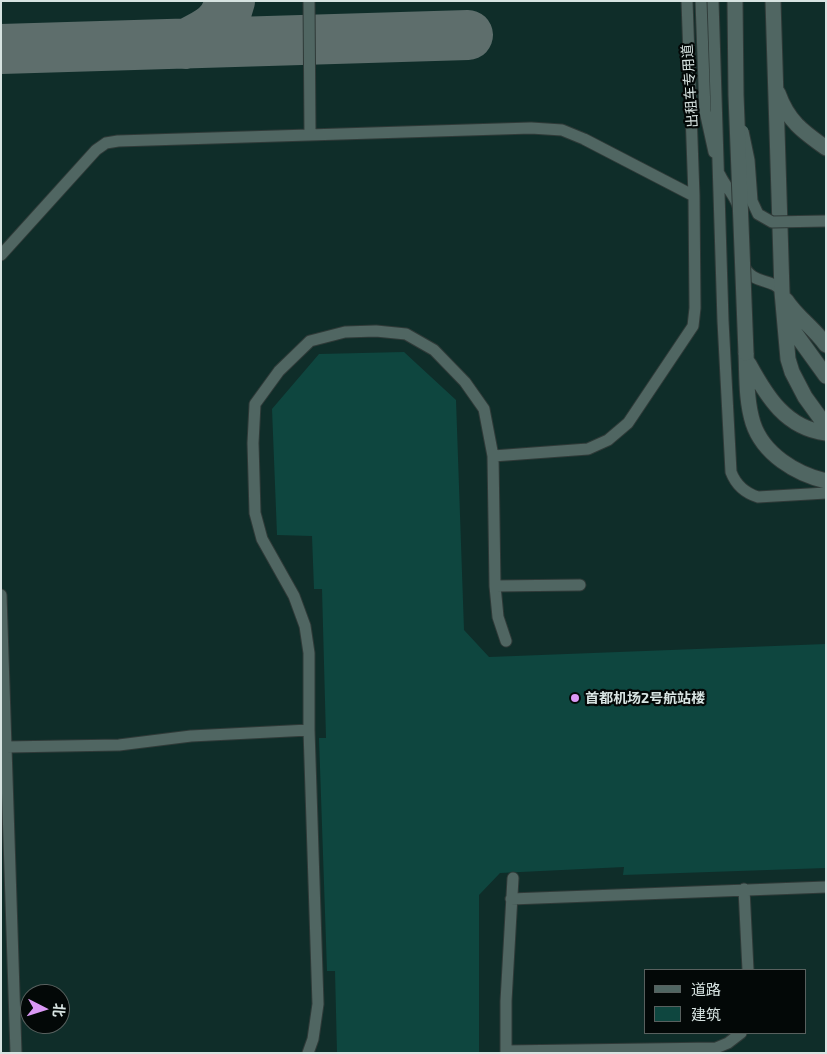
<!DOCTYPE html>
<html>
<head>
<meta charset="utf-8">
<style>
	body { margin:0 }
	#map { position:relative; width:827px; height:1054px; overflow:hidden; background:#0c201d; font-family:"Exo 2","Noto Sans SC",sans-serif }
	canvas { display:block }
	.frame { position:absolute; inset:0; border:2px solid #d7e3e1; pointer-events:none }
	.legend { position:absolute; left:644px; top:969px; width:162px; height:65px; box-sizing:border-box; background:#030807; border:1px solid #58605e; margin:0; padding:6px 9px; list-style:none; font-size:15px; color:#d7e3e1 }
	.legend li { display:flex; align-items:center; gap:10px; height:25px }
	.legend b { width:25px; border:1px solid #58605e }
	.north { position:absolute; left:20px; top:984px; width:50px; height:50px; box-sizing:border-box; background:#030807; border:1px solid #58605e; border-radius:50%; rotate:95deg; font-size:14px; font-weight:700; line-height:20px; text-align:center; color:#d7e3e1 }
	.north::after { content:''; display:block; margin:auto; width:18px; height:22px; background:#db99f5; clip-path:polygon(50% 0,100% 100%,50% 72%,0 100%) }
</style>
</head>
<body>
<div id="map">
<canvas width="827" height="1054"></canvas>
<div class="frame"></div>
<ul class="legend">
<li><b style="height:6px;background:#506662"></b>道路</li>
<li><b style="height:14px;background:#0e463f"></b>建筑</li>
</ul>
<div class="north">北</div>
</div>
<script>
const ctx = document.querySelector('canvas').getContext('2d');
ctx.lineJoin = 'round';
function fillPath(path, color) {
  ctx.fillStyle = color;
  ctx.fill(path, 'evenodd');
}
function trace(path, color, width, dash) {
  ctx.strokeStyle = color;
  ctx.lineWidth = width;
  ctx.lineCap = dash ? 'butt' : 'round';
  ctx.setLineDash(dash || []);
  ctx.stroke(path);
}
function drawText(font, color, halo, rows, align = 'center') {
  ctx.font = font + ' "Exo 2","Noto Sans SC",sans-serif';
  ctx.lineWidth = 4.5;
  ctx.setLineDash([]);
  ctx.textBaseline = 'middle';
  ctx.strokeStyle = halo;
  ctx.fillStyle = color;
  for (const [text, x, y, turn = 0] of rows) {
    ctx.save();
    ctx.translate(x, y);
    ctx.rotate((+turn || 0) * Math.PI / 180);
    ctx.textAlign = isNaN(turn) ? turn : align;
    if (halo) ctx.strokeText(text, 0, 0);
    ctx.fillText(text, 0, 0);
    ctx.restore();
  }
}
fillPath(new Path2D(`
	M 1,1 L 826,1 L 826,1053 L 1,1053 ZM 646,970 L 806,970 L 806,1033 L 646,1033 ZM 30,994 L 60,994 L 60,1024 L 30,1024 Z`), '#0f2d29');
trace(new Path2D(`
	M 186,44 C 208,33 224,27 230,1
	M 1,49 L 468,35`), '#5e6e6c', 50);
fillPath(new Path2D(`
	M 404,352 L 456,400 L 464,630 L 489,657 L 826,644 L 826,868 L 623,875 L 624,867 L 500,873 L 479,895 L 479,1053 L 337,1053 L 335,971 L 327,971 L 319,738 L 326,738 L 322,589 L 314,589 L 312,536 L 277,535 L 272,409 L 319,354 Z`), '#0e463f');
const service = new Path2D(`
	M 309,1 L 310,134
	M 701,1 L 705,111 L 714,152
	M 713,1 L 723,321 L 731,472 C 736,485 745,493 758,497 L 826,493
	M 720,175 C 725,186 734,194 738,206
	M 1,255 L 96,150 L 106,143 L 118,141 L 531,128 L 562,130 L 584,139 L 694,196
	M 743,264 C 752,286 773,277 782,292
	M 493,456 L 588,449 L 608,440 L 628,423 L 693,326 L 695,308 L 694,196 L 687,1
	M 495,586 L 580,585
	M 1,595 L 16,1053
	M 1,745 L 6,747 L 119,745 L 191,736 L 309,730
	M 744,889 L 748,970
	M 511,899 L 826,887
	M 506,1051 L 716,1048 L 728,1043 L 741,1033
	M 308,1053 L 313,1039 L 318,1004 L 309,730 L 309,653 L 305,626 L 294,596 L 262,539 L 255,513 L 253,443 L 255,404 L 279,371 L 310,341 L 345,332 L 376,331 L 406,334 L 434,350 L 465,382 L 484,409 L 493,456 L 495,586 L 498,617 L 506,641
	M 506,1053 L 506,1001 L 513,878`);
const tertiary = new Path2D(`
	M 773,1 L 782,292 L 788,359 L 792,372 L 805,397 L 826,426
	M 778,93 C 788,121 802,131 826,148
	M 786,300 C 797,317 814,328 826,345
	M 788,318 L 795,333 L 826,376
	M 746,353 C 747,376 746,401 753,423 C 763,454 796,474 826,481
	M 749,364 C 767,397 786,428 826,433`);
trace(service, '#2f3a38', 13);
trace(tertiary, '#2f3a38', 17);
trace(service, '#506662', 11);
trace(tertiary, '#506662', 15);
const serviceBridge = new Path2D(`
	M 743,131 L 749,160 L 752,201 L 758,214 L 772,222 L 826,221`);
const tertiaryBridge = new Path2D(`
	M 735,1 L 736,95 L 746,353`);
trace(serviceBridge, '#2f3a38', 13, []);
trace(tertiaryBridge, '#2f3a38', 17, []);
trace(serviceBridge, '#506662', 11);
trace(tertiaryBridge, '#506662', 15);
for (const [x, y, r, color] of [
	[575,698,5,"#db99f5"]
]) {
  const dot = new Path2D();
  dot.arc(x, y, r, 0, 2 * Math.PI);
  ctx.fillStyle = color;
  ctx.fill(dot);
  trace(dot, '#030807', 2);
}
drawText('14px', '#d7e3e1', '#030807', [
	["出租车专用道",690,86,-94]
]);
drawText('bold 14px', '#d7e3e1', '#030807', [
	["首都机场2号航站楼",585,698]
], 'left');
</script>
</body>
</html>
